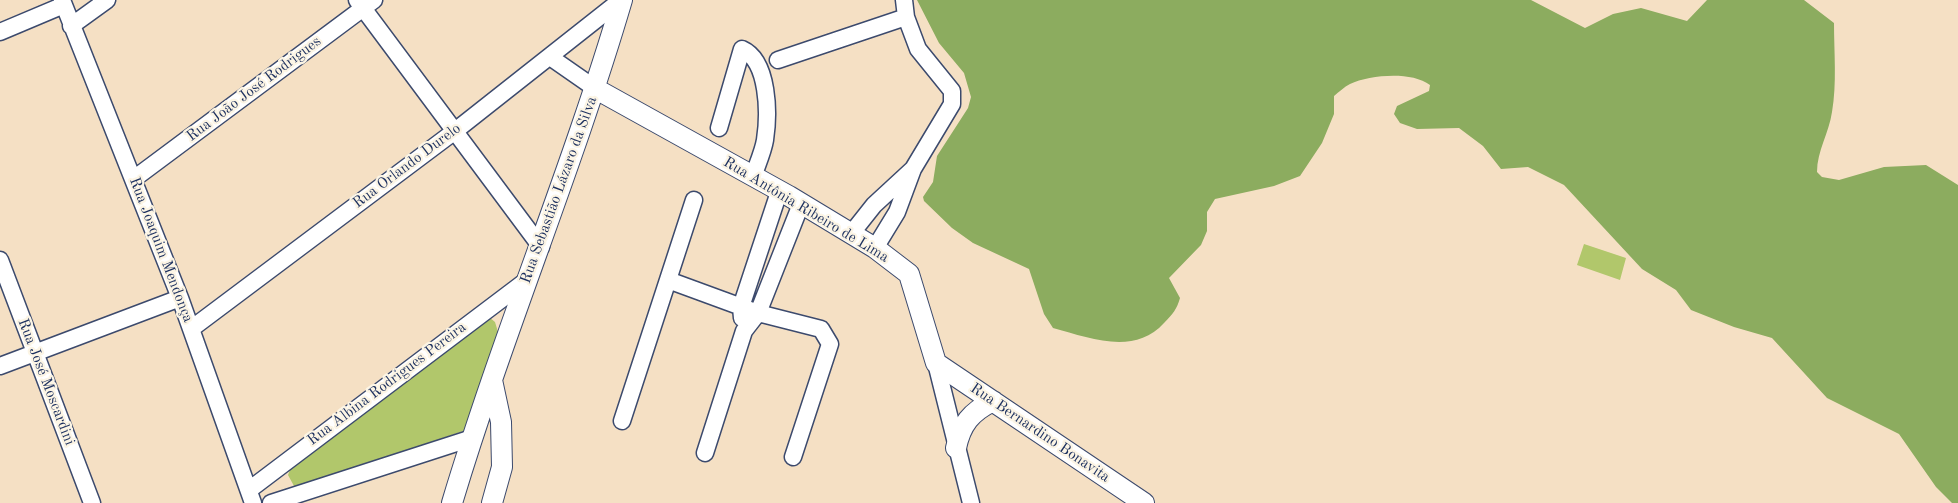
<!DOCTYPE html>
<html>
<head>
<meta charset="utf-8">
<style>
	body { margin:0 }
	canvas { display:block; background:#f5e0c4 }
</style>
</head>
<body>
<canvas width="1958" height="503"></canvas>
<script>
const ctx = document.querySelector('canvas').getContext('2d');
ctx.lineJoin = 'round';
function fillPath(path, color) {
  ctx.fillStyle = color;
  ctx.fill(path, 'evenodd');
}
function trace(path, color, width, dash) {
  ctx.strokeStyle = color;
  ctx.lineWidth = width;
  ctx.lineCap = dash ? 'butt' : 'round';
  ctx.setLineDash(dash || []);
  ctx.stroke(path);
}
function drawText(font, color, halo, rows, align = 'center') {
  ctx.font = font + ' "Old Standard TT",serif';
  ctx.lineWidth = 4.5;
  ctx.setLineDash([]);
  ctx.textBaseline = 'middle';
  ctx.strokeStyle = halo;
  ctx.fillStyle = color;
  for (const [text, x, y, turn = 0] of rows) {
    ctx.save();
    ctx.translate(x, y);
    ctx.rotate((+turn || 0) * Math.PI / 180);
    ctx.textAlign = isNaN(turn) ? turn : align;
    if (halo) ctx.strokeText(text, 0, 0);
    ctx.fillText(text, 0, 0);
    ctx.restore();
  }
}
fillPath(new Path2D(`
	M 1584,244 L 1626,258 L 1620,280 L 1577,265 Z
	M 489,317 L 495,322 L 498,332 L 466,430 L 299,488 L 294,486 L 288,475 L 291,467 Z`), '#b1c76b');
fillPath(new Path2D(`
	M 917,0 L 1531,0 L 1585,28 L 1613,14 L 1641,8 L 1687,21 L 1707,0 L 1804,0 L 1834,23 C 1834,52 1837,84 1832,112 C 1829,133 1817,151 1817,172 L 1822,177 L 1839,180 L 1884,167 L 1926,165 L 1958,185 L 1958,503 L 1952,503 L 1936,487 L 1899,434 L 1827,398 L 1772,338 L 1734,327 L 1691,310 L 1676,290 L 1642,269 L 1564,185 L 1528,167 L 1501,169 L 1483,146 L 1459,128 L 1417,129 L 1400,123 L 1394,114 L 1397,106 L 1429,91 L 1430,85 C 1411,71 1370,75 1350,84 C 1344,87 1339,92 1334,96 L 1334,114 L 1322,143 L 1300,176 L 1274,186 L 1215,199 L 1207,212 L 1207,231 L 1201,245 L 1169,278 L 1180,298 C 1177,309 1173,314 1164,323 C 1134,356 1090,338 1053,328 L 1044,314 L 1029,269 L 973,243 L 952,228 L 924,201 L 923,197 L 933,182 L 937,156 L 968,108 L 971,97 L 964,73 L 939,43 Z`), '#8cac5f');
const minor = new Path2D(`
	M 62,0 L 180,298 L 253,503
	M 357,0 L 541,247
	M 71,26 L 107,0
	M 0,32 L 64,5
	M 550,57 L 596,89
	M 778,60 L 906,17
	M 719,128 L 742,49 C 769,61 769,114 765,140 C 763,152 757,165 753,177
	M 135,178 L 374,0
	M 851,234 L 874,205 L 913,169
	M 875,248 L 897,212 L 913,169 L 952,104 L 952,91 L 918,49 L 906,17 L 904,0
	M 0,260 L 92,503
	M 668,280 L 758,313 L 821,329 L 830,344 L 793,457
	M 742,318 L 741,307 L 779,192
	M 191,329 L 455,131 L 621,0
	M 936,363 L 971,503
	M 0,366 L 180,298
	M 622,421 L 694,200
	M 705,453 L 744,331 L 758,313 L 801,204
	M 249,490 L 527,280
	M 271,503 L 472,438`);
const tertiary = new Path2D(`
	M 596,89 L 789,196 L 875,248 L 909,274 L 936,363 L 1144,503
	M 956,448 C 961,424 971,412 993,401
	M 452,503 C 503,333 572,170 622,0
	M 492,503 L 502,467 L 501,422 L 492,380`);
trace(minor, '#3c4a6d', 19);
trace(tertiary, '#3c4a6d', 22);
trace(minor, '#fff', 16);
trace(tertiary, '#fff', 20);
drawText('15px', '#1b2f5e', '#fcf5e5', [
	["Rua João José Rodrigues",254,89,-37],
	["Rua Orlando Durelo",407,166,-37],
	["Rua Sebastião Lázaro da Silva",559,190,-70],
	["Rua Antônia Ribeiro de Lima",806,210,31],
	["Rua Joaquim Mendonça",161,250,69],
	["Rua José Moscardini",46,382,69],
	["Rua Albina Rodrigues Pereira",387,384,-37],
	["Rua Bernardino Bonavita",1040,433,34]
]);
</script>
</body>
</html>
